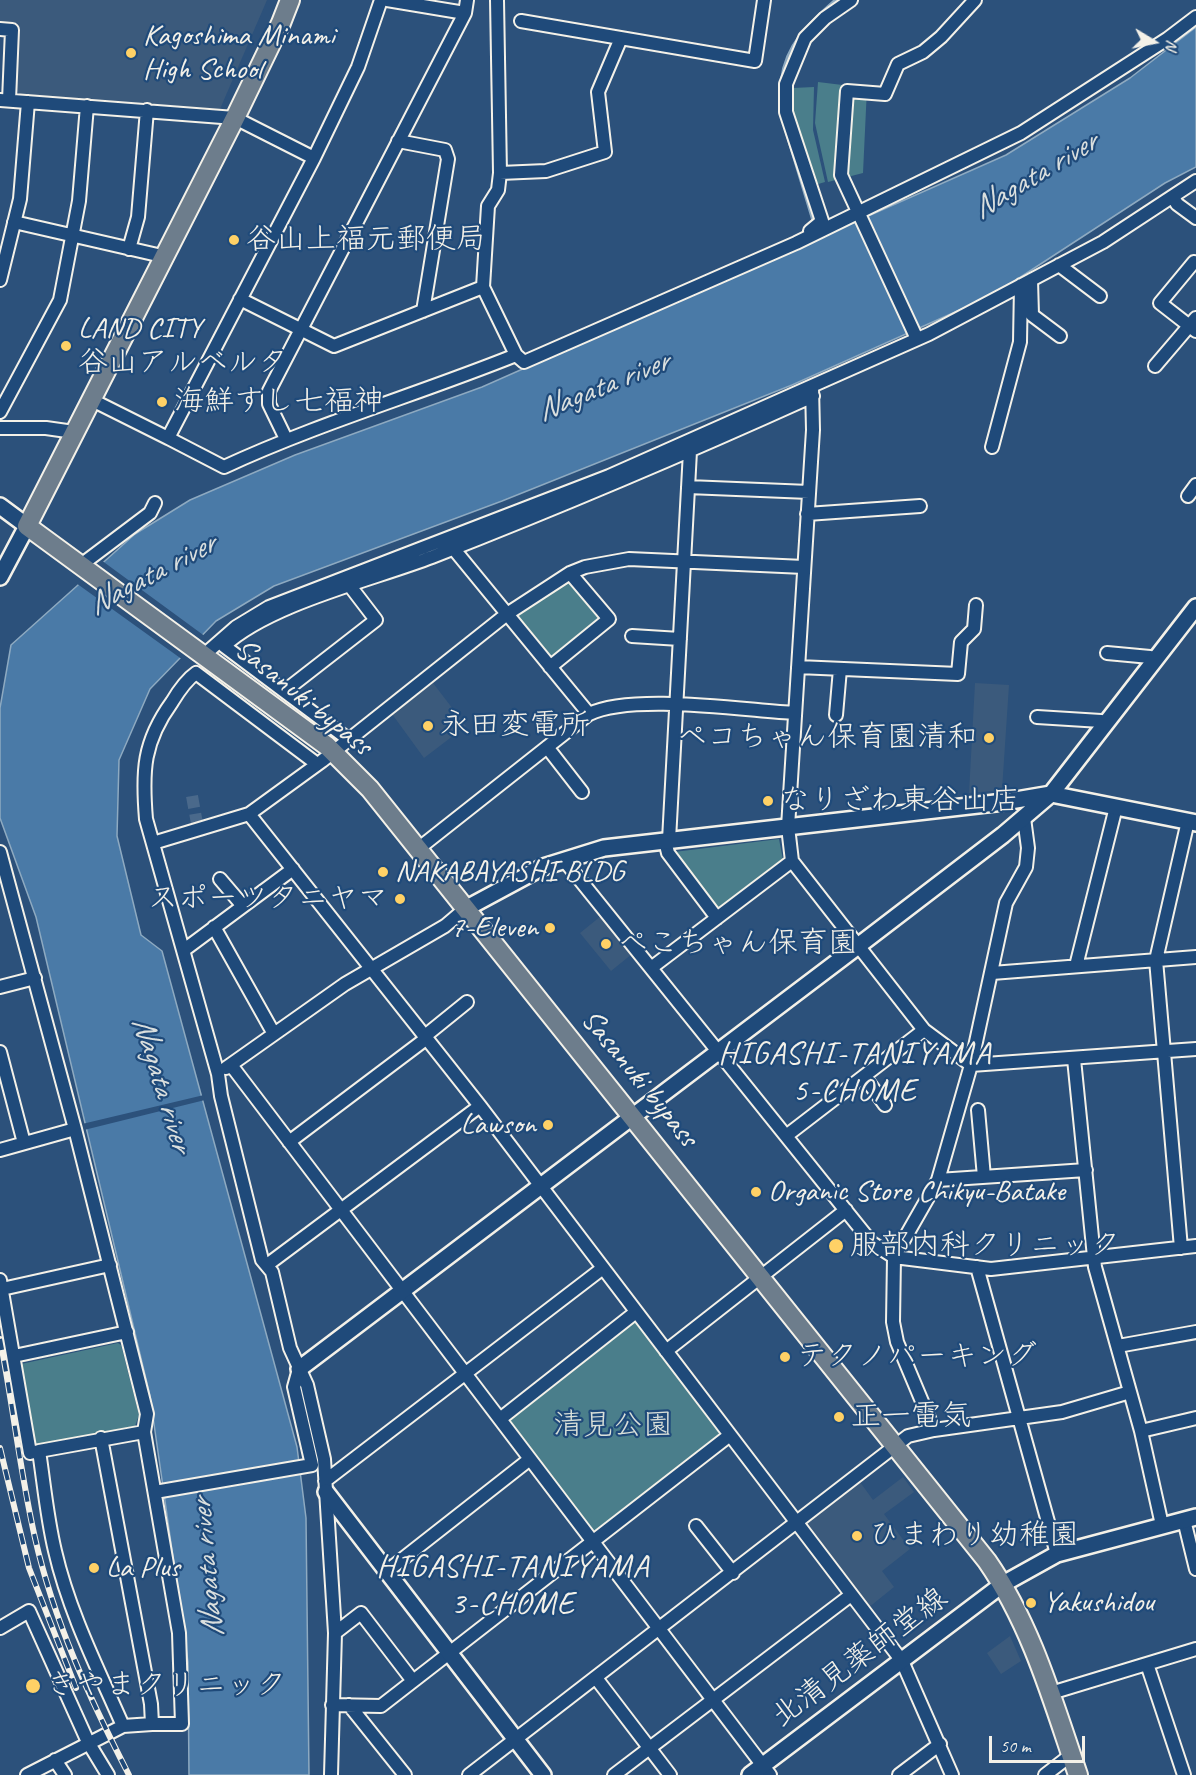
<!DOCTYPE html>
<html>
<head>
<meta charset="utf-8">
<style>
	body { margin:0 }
	#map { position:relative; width:1196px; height:1775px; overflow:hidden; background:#2c517b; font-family:Caveat,sans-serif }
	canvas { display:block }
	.north { position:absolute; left:1124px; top:12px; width:60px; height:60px; -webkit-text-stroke:4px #1f4a7a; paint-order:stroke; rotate:100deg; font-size:16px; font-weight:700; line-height:24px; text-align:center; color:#f4f1e8 }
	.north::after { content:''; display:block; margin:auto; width:21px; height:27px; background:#f4f1e8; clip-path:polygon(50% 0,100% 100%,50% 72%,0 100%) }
	.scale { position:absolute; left:989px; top:1736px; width:96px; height:27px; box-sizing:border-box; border:3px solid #f4f1e8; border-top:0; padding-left:8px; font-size:18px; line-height:21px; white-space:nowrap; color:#f4f1e8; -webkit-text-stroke:4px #1f4a7a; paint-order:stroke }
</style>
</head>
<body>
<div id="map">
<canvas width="1196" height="1775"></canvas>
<div class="north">N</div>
<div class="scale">50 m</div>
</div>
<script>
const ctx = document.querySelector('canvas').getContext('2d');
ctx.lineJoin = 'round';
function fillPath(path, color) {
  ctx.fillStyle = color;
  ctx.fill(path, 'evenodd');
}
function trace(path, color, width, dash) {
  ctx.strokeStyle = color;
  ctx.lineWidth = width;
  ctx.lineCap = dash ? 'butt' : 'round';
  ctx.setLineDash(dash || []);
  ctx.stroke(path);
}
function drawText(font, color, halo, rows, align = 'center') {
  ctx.font = font + ' Caveat,"Klee One",sans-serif';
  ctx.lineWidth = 4.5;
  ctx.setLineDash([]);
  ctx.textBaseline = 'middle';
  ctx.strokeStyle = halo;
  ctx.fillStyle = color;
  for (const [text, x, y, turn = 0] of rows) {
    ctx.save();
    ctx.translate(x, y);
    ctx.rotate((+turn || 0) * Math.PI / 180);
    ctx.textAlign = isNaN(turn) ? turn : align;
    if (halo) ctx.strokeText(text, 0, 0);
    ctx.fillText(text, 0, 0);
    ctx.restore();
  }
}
fillPath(new Path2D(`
	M 0,0 L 267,0 L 220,109 L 19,94 L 16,89 L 18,24 L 0,22 Z
	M 433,683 L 466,726 L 424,758 L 392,714 Z
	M 975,683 L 1009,685 L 1002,790 L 969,793 Z
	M 601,916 L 632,954 L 611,971 L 580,933 Z
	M 903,1477 L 914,1492 L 884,1514 L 910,1549 L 882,1571 L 894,1587 L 868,1608 L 804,1524 L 860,1482 L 873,1500 Z
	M 1010,1636 L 1021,1661 L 1001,1674 L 987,1653 Z`), '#3b5a7c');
fillPath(new Path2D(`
	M 818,82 L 867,88 L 863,173 L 828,182 L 815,123 Z
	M 814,87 L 813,130 L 825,182 L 815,185 L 792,115 L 793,88 Z
	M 569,581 L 577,585 L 601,615 L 601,621 L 553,659 L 548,659 L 517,620 L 516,614 Z
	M 779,839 L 783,860 L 717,912 L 674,852 Z
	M 631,1320 L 636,1322 L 719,1430 L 718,1437 L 598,1530 L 592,1530 L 509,1419 Z
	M 118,1343 L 121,1345 L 139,1415 L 135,1426 L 34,1445 L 21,1364 Z`), '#4a7e8b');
const water = new Path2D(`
	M 1196,27 L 1196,167 L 1165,183 L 993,295 L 792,385 L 502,501 L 274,586 L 216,621 L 150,689 L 119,760 L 117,836 L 141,935 L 162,951 L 297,1447 L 306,1518 L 309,1775 L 189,1775 L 188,1662 L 150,1396 L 36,917 L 0,818 L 0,708 L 11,645 L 135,534 L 190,500 L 295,455 L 482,387 L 1006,155 L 1130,78 Z`);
fillPath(water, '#4a7aa7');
trace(water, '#8eaac1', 1.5);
fillPath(new Path2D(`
	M 101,560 L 206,637 L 183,660 L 76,583 Z
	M 204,1095 L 205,1100 L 84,1130 L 82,1124 Z`), '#2c517b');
trace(new Path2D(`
	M 782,80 C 786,45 809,24 835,1
	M 784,123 L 813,219`), '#8eaac1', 4);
trace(new Path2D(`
	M 192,796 L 198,829`), '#4a698b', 12, [12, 6]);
const minor = new Path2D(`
	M 387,0 L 465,13 L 467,0
	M 521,21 L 755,61 L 764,0
	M 0,29 L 12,30 L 9,100
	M 0,100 L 235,118 L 314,158
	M 398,141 L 445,150 L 448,159 L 423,311
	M 500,173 L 546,171 L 605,152 L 598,92 L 621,38
	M 1173,197 L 1177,204 L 1196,218
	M 14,222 L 162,256
	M 810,231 L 822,221 L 786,112 L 786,84 L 805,38 L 825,18 L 851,0
	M 129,249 L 138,217 L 147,110
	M 1194,262 L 1160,303 L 1196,331
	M 1059,265 L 1100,296
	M 0,280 L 20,199 L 28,102
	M 1031,280 L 1032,315 L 1060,336
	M 483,287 L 488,206 L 498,190 L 500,173 L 497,0
	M 240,299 L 334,346 L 483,287 L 516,355
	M 917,339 L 841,175 L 847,91 L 885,94 L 898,64 L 923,52 L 941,37 L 975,0
	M 1155,366 L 1196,318
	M 812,387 L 813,430 L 788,827 L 792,861 L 924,1030 L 971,1065 L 1196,1049
	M 90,399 L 168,438 L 314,158 L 358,67 L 381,0
	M 0,412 L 60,300 L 79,201 L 87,106
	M 0,428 L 46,428 L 74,432
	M 168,438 L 224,467 C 319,423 419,394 516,355 L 524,362 L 796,243 L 1021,133 L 1167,39 L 1196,17
	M 286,439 L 269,404 L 269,391 L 465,13
	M 992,447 L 1020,342 L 1021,285
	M 688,487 L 809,492
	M 1188,496 L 1196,485
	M 807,514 L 920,506
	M 453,548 L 589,714
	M 81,565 L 150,513 L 155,503
	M 632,636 L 680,639
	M 1107,653 L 1150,657 L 1155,660
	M 204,655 L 236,627 L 269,607 L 609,476 L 929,334 L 1103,242 L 1196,181
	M 550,667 L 609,619 L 570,573
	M 798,667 L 958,674 L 961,642 L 974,629 L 976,605
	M 286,690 L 376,620 L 350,586
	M 836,715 L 840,669
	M 1037,717 L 1101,721 L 1106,724
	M 348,739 L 224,646 C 269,604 372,580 432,557 C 560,507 687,453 813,396
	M 547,747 L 582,792
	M 317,764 L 196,673 C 186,680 178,692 172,702 C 143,742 142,771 146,819 L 218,1074 L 221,1096 L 262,1260 L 272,1272 L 290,1348 L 307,1385 L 324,1459 L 335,1633 L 331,1775
	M 249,814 L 480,1106 L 902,1661 L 952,1775
	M 669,840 L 690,451
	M 665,841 L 668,853 L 717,918
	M 153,843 L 249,814 L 322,761 L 507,614 L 570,573 L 585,567 L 629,559 L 804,567
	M 418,849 L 589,714 C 632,693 743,710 795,713
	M 0,852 L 75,1129 L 147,1414 L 144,1432 L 179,1633 L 182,1724 L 152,1724
	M 564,860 L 872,1243 L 894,1257 L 991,1269 L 1196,1246
	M 220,879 L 243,906
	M 214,927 L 274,1034
	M 184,950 L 293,869
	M 1076,966 L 1116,807
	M 651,968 L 792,861
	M 992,973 L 1196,957
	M 0,987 L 35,978
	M 425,1036 L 467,1002
	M 0,1052 L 24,1143
	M 1074,1059 L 1095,1267 L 1141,1431 L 1162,1525
	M 231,1065 L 770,1775
	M 226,1068 L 345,984 L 445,926 L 465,909
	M 864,1076 L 885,1105
	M 978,1110 L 984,1177
	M 786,1136 L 924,1030
	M 289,1142 L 427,1038
	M 0,1150 L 75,1129
	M 938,1180 L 1086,1170
	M 1181,1248 L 1156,960 L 1188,821
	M 267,1265 L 480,1106
	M 977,1267 L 1057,1554
	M 0,1280 L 30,1453 L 39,1451
	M 2,1289 L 110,1265
	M 1118,1346 L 1196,1332
	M 666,1351 L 846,1210
	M 14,1356 L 127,1332
	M 500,1419 L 636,1312
	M 934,1430 L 897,1342 L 893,1322 L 894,1257 L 938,1180 L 971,1065 L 1006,903 L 1026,867 L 1028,848 L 1024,818
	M 1141,1431 L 1196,1418
	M 325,1481 L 603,1268
	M 155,1492 L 312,1465 L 294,1387 L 299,1369
	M 1184,1520 L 1196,1569
	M 696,1526 L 733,1573
	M 386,1572 L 530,1459
	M 0,1628 L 29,1611 L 88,1742 L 108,1775
	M 335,1633 L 361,1613 L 413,1681
	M 1147,1664 L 1184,1775
	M 596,1678 L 670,1775
	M 1051,1693 L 1196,1649
	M 332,1705 L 381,1706 L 730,1435
	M 349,1705 L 405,1775
	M 123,1726 C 98,1669 69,1612 55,1551 C 47,1518 44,1484 39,1451 L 144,1432
	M 55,1760 L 65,1775
	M 27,1775 L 123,1726 L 152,1724 L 151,1704 L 101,1438
	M 469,1775 L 908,1436 L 934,1430 L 1062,1412 L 1130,1392
	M 614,1775 L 851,1595
	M 899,1775 L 940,1744
	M 1045,1775 L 1071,1755`);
const tertiary = new Path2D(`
	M 0,506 L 27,526 L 0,577
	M 465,909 L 543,867 L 604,848 L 1004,802 L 1051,794 L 1196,823
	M 299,1369 L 858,946 L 1003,835 L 1051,794 L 1196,607
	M 326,1492 L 543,1775
	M 750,1775 L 1003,1584 L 1057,1554 L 1196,1517`);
const primary = new Path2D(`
	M 290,0 L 281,23 L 235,118 L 27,526 L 327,746 L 370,789 L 987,1561 C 1032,1626 1053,1702 1078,1775`);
trace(minor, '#f4f1e8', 16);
trace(tertiary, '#f4f1e8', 20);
trace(primary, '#f4f1e8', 22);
trace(minor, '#1f4a7a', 12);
trace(tertiary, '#1f4a7a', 15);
trace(primary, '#6d7d8c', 18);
const rail = new Path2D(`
	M 0,1339 C 13,1405 20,1472 35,1538 C 54,1622 90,1699 129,1775
	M 0,1448 L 29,1568 L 76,1688`);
trace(rail, '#f4f1e8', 6);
trace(rail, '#1f4a7a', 4, [11]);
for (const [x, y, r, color] of [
	[131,53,6,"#ffd166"],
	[234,240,6,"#ffd166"],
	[66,346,6,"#ffd166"],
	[162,402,6,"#ffd166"],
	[428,726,6,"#ffd166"],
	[989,738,6,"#ffd166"],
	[768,801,6,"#ffd166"],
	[383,872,6,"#ffd166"],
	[400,899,6,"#ffd166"],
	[550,928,6,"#ffd166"],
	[606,944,6,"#ffd166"],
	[548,1125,6,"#ffd166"],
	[756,1192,6,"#ffd166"],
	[836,1246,8,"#ffd166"],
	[785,1357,6,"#ffd166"],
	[839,1417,6,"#ffd166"],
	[857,1536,6,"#ffd166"],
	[94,1568,6,"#ffd166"],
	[1031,1603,6,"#ffd166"],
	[33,1686,8,"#ffd166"]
]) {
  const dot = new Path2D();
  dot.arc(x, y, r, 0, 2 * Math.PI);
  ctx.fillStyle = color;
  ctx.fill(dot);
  trace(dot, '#1f4a7a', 2);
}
drawText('30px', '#f4f1e8', '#1f4a7a', [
	["Kagoshima Minami",143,36],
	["High School",143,70],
	["谷山上福元郵便局",246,240],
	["LAND CITY",78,329],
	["谷山アルベルタ",78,363],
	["海鮮すし七福神",174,402],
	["永田変電所",440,726],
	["ペコちゃん保育園清和",977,738,"right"],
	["なりざわ東谷山店",780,801],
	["NAKABAYASHI BLDG",395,872],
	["スポーツタニヤマ",388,899,"right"],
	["7-Eleven",538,928,"right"],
	["ぺこちゃん保育園",618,944],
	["Lawson",536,1125,"right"],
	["Organic Store Chikyu-Batake",768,1192],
	["服部内科クリニック",850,1246],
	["テクノパーキング",797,1357],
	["正一電気",851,1417],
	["ひまわり幼稚園",869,1536],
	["La Plus",106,1568],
	["Yakushidou",1043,1603],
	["きやまクリニック",46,1686]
], 'left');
drawText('30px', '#f4f1e8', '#1f4a7a', [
	["Sasanuki bypass",303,698,39],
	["Sasanuki bypass",639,1079,51],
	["北清見薬師堂線",860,1658,-37]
]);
drawText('30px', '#dae0da', '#1f4a7a', [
	["清見公園",613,1426]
]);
drawText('italic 32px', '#dadfde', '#1f4a7a', [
	["Nagata river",1035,176,-31],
	["Nagata river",603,387,-22],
	["Nagata river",152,575,-28],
	["Nagata river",161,1084,73],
	["Nagata river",208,1568,-95]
]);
ctx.letterSpacing = '1.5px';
drawText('32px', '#f4f1e8', '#1f4a7a', [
	["HIGASHI-TANIYAMA",855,1055],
	["5-CHOME",855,1092],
	["HIGASHI-TANIYAMA",513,1568],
	["3-CHOME",513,1605]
]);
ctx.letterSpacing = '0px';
</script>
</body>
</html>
